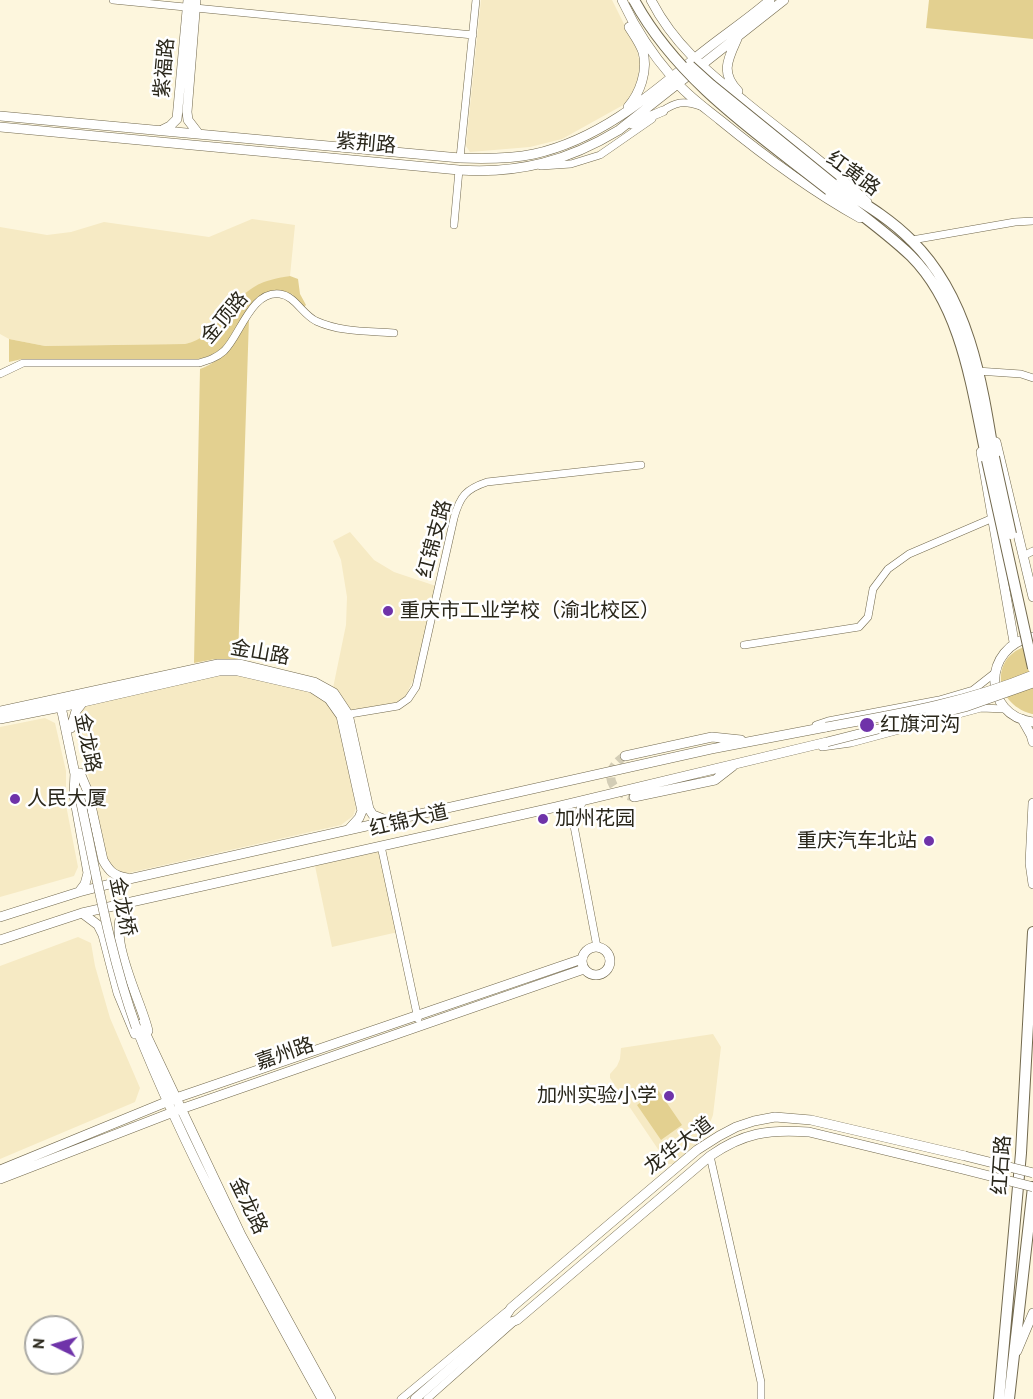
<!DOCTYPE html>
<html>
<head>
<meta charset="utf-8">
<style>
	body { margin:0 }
	#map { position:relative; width:1033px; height:1399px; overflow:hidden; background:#fdf6dd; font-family:"PT Sans",sans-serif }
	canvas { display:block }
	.north { position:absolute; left:24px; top:1315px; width:60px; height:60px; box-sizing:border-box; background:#fff; border:2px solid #aaa9a4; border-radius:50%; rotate:275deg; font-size:16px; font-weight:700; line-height:24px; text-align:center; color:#2a271b }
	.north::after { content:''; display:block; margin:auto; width:21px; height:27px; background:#6f33a9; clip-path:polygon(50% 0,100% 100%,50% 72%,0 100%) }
</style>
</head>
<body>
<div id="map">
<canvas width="1033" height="1399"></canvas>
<div class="north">N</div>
</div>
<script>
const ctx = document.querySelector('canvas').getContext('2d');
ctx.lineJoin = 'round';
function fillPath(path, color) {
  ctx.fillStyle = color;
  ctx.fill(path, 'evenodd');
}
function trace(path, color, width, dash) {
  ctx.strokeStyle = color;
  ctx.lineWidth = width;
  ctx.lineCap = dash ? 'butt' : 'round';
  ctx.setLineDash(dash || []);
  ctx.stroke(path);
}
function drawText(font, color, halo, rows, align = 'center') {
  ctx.font = font + ' "PT Sans","Noto Sans SC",sans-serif';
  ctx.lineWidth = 5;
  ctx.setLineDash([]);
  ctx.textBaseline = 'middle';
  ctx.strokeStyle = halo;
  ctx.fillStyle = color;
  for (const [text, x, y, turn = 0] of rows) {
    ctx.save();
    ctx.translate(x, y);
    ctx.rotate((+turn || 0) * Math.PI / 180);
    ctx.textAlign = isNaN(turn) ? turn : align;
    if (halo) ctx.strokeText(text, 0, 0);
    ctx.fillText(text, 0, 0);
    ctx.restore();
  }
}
fillPath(new Path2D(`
	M 481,0 L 612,0 L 637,50 L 640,63 L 637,87 L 625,104 L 562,139 L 530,147 L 470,152 L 466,146 Z
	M 252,219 L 295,225 L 290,276 L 261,283 L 208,334 L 196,342 L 185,344 L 45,346 L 9,339 L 0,334 L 0,227 L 47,235 L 71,232 L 104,222 L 209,237 Z
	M 350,532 L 374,560 L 394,572 L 436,586 L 416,674 L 405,697 L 395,703 L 352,710 L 347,707 L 333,688 L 346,625 L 347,597 L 341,560 L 333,541 Z
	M 220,675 L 236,675 L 309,692 L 326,700 L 338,716 L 356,808 L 353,816 L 341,825 L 124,874 L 116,872 L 107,859 L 76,720 L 85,705 Z
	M 45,718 L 55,723 L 66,771 L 66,805 L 78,867 L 74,876 L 0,897 L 0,727 Z
	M 378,852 L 381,854 L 398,932 L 332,947 L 315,866 Z
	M 78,937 L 91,943 L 95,966 L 110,1018 L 140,1088 L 135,1102 L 0,1159 L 0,966 Z
	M 713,1034 L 721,1047 L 713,1115 L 708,1128 L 699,1141 L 674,1164 L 668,1164 L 610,1078 L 610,1074 L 617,1066 L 620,1059 L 621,1048 Z`), '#f6eac4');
fillPath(new Path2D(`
	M 929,0 L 1033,0 L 1033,39 L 926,28 Z
	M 290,276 L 298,279 L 300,294 L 306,305 L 303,308 L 292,294 C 246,284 247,322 223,347 C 216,354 207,357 198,359 L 22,359 L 9,362 L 9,339 L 45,346 L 185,344 C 218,337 227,303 254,287 C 265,280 278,278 290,276 Z
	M 249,318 L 238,659 L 215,659 L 194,663 L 200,369 C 228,358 234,343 249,318 Z
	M 1033,645 L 1033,714 L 1032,714 C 991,703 990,651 1033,645 Z
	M 658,1090 L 682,1125 L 661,1140 L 637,1105 Z`), '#e3d090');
trace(new Path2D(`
	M 625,756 C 602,770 608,793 634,797`), '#d3cdb6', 9, [9, 4.5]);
const minor = new Path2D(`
	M 113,0 L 473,35
	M 661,112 C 675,102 684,100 700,106
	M 460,158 L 476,0
	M 541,166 L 571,164 L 600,155 L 652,119
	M 454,225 L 459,170
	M 912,240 L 1015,222 L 1033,221
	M 977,371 L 1021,374 L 1033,378
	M 0,374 L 23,363 L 199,363 C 209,360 216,358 224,351 C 240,336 251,290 280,294 C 295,296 302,314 316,321 C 340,332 368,331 394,333
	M 1023,556 L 1033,551
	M 744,645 L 859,627 L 868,617 L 873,589 L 888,569 L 909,554 L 993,518
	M 344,715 L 398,706 L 408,699 L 416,687 L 454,518 C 460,496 466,489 487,482 L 641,465
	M 816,725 L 828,721 L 939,700 L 973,690 L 996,672
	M 822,747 L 851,743 L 981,708 L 1005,709
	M 556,807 L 566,815 L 574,826 L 597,947
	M 574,826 L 583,800
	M 381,846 L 418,1019
	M 710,1156 L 761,1382 L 761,1399
	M 401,1399 L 506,1312
	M 427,1399 L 515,1321`);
const major = new Path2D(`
	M 196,0 L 187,112 L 188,120 L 198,133
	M 622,0 C 635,28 652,54 672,77 C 685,94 704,107 720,120 C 764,156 810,190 860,218
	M 651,0 C 673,43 706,71 743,100 C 784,134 828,164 867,202
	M 737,39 C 728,59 720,73 738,91
	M 628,107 C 640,93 648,71 643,52 C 640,43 634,35 629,27
	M 0,116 L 460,158 C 484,159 510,159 534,154 C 597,140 646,99 694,59 C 719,38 746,21 770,0
	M 632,124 L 663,111
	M 0,127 L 459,170 C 519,174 568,161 619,130 L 784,0
	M 162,130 L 170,126 L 177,119 L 188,0
	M 996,442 L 1033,597
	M 981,452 L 1014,642
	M 1033,637 C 982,646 982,716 1033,722
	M 60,702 L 76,779
	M 0,711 L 218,664 L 240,664 L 314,682 L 334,693 L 348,714 L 369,809 L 373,815 L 388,821
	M 0,719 L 66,706 L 219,671 L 238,671 L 312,688 L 329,699 L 341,716 L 362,811 L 359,818 L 349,829
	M 1022,719 L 1031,735 L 1033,742
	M 71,728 L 76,711 L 83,702
	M 625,756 L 712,737 L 741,740
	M 75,773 L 74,795 L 88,873 L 85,884 L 79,892
	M 80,773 L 88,792 L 103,860 C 109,871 114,876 127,878
	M 634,797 L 715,780 L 733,766
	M 1033,803 L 1030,863 L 1033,884
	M 130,904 C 99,925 142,1001 148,1031
	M 82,913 L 98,925 L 103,935 L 118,993 L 135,1034
	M 0,917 L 79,892 L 129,879 L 711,749 L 826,727
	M 0,940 L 82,913 L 556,807 L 827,742
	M582 961a14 14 0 1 1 28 0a14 14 0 1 1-28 0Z
	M 141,1024 L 241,1235 L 331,1399
	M 136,1027 C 187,1156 255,1278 322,1399
	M 0,1170 L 176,1098 L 582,959
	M 0,1179 L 181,1109 L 584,969
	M 499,1326 L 517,1320 L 710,1156 C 743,1133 768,1129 809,1132 L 962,1169
	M 1017,1351 L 1033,1313
	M 415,1399 L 499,1326 L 511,1308 L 606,1227 L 697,1150 L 719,1136 L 736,1127 L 754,1121 L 775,1117 L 811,1120 L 965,1156`);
const highway = new Path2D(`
	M 833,184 C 860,201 890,218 912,241 C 969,297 982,382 994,457
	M 829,190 C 856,211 886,232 911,256 C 963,308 972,391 987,460
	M 999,1399 L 1021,1153 L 1033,932
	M 1009,1399 L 1033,1187`);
trace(minor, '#72694e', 8);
trace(major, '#72694e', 10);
trace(highway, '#72694e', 12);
trace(minor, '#fff', 7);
trace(major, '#fff', 9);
trace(highway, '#fff', 10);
const majorBridge = new Path2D(`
	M 826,727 C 898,714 965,703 1033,675
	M 827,742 L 965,707 L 1033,683
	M 79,794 C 96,872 109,952 136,1027
	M 965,1156 L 1033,1173
	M 962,1169 L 1033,1187`);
const highwayBridge = new Path2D(`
	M 634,0 C 678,81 758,134 829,190
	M 690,66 L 711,85 L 833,184
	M 994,457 L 1011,534
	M 987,460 L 1033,668`);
trace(majorBridge, '#72694e', 10, []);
trace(highwayBridge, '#72694e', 12, []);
trace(majorBridge, '#fff', 9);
trace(highwayBridge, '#fff', 10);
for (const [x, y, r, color] of [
	[388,611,6,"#6f33a9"],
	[867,725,8,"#6f33a9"],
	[15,799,6,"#6f33a9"],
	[543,819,6,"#6f33a9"],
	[929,841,6,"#6f33a9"],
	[669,1096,6,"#6f33a9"]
]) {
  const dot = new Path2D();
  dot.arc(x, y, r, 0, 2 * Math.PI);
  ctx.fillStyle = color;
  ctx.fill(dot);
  trace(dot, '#fff', 2);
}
drawText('20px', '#2a271b', '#fff', [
	["紫福路",165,68,-85],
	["紫荆路",366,144,5],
	["红黄路",853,174,36],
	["金顶路",225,318,-50],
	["红锦支路",435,539,-75],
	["金山路",260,653,10],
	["金龙路",87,743,78],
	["红锦大道",409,821,-13],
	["金龙桥",122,907,78],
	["嘉州路",285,1054,-19],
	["龙华大道",679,1146,-37],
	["红石路",1002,1165,-86],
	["金龙路",248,1206,64]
]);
drawText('20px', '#2a271b', '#fff', [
	["重庆市工业学校（渝北校区）",400,611],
	["红旗河沟",880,725],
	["人民大厦",27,799],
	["加州花园",555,819],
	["重庆汽车北站",917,841,"right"],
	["加州实验小学",657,1096,"right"]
], 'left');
</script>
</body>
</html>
